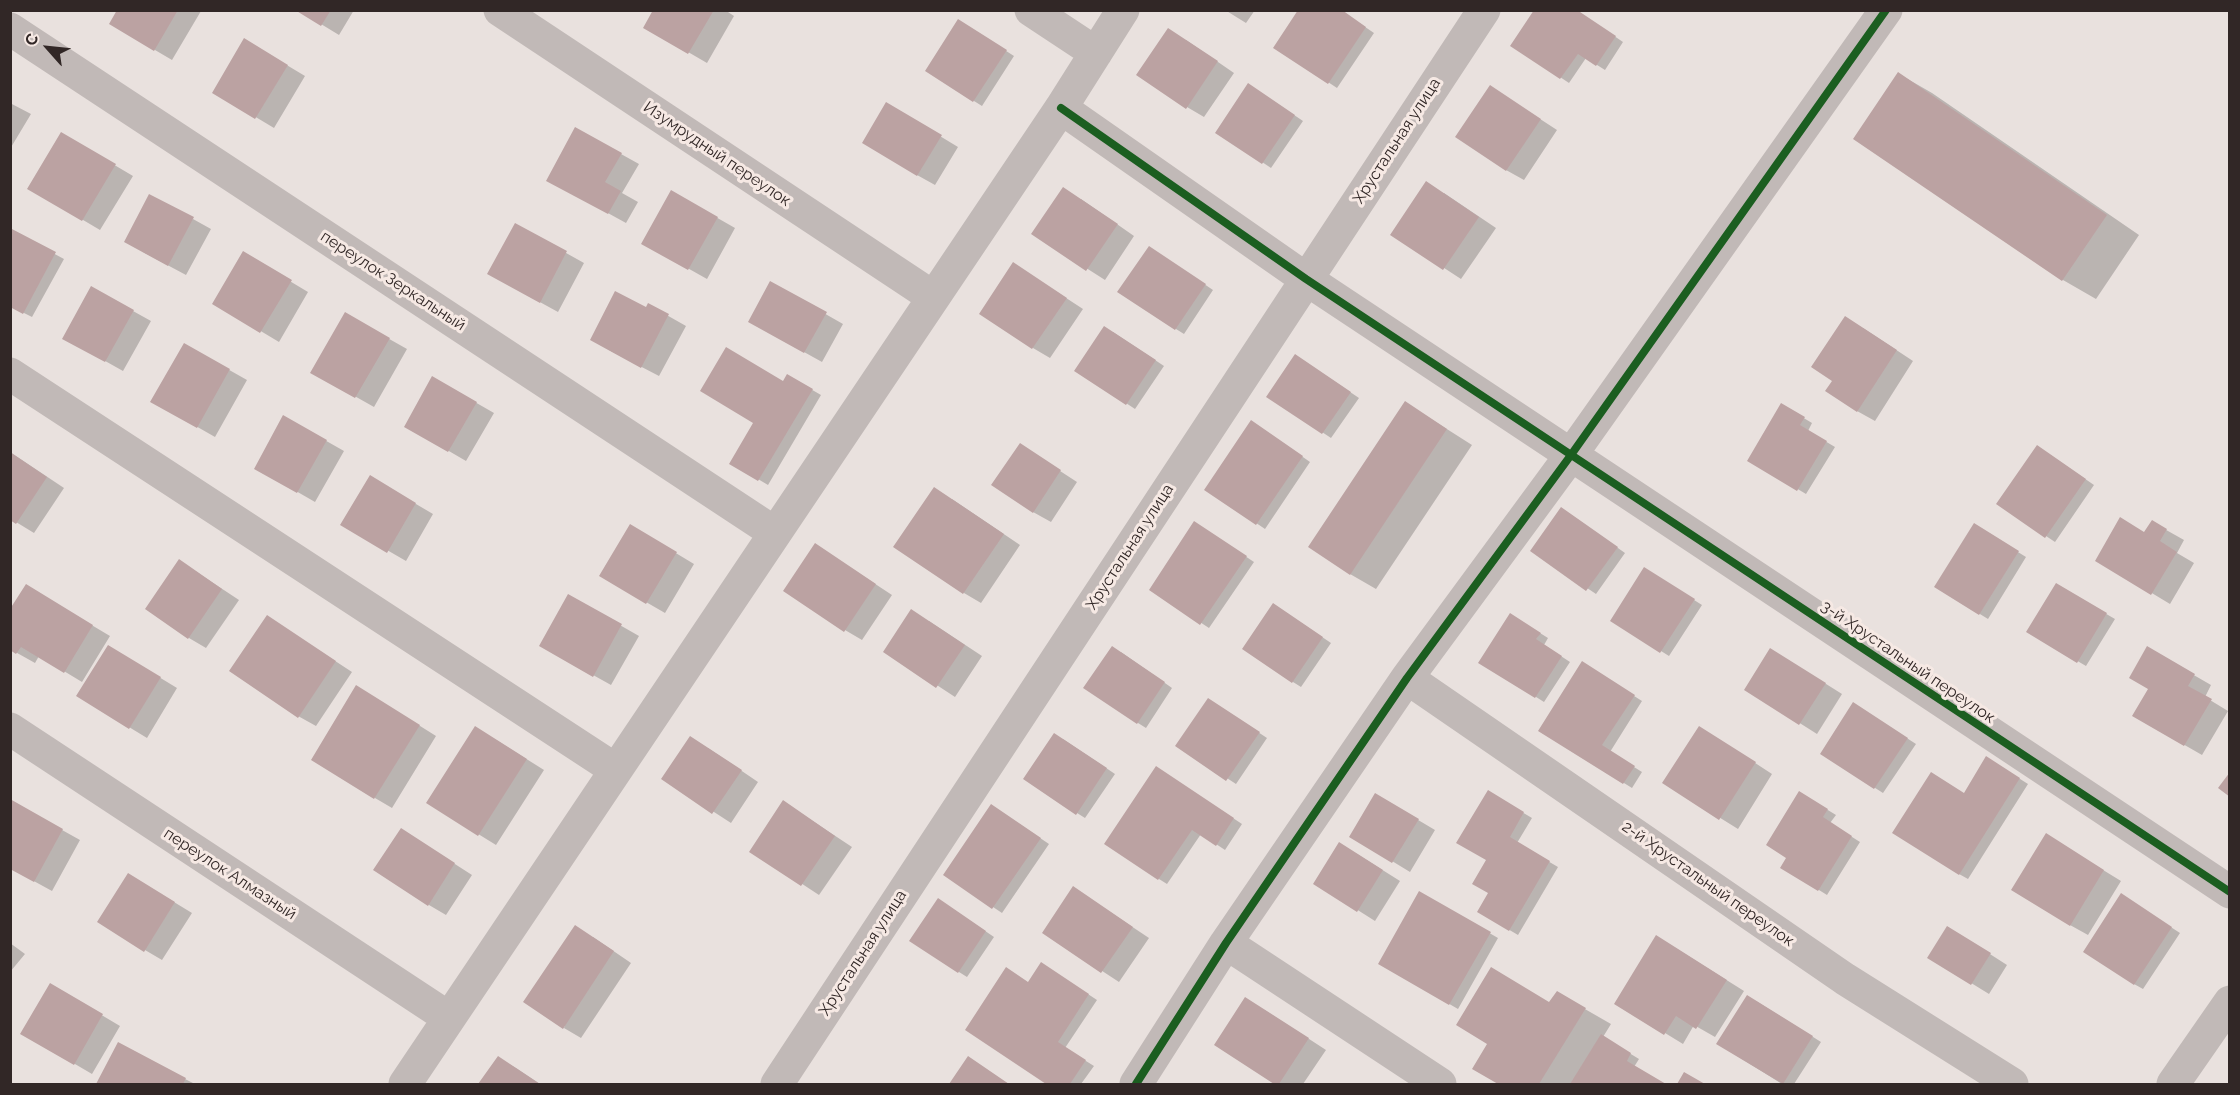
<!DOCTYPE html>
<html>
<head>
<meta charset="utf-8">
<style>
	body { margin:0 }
	#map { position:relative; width:2240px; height:1095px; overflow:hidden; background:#e9e1de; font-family:Raleway,sans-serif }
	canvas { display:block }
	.frame { position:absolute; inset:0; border:12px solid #312726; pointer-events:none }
	.north { position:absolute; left:18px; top:18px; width:60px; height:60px; -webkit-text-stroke:4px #f6e9e4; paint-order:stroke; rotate:297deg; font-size:16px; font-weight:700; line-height:24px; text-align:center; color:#312726 }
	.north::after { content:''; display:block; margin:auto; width:21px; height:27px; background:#312726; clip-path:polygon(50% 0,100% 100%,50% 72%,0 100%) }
</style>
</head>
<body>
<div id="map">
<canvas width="2240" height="1095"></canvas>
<div class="frame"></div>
<div class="north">С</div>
</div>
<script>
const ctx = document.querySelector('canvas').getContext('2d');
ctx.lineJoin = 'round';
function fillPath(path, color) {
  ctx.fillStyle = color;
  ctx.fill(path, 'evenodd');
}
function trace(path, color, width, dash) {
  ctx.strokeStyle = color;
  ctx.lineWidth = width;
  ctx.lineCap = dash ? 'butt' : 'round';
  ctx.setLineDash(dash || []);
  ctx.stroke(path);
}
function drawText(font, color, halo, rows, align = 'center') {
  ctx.font = font + ' Raleway,sans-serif';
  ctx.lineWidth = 6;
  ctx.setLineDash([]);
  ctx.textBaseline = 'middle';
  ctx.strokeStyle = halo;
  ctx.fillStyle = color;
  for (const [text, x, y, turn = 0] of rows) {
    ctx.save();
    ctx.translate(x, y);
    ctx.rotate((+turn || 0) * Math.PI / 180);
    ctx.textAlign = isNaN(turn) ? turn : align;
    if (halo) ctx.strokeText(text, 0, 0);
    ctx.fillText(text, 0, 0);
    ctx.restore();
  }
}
fillPath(new Path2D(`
	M 119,10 L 200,10 L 201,11 L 172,60 L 155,50 Z
	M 298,10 L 354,10 L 339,35 Z
	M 655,10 L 725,10 L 734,16 L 707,63 L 645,27 Z
	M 1225,10 L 1255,10 L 1246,23 Z
	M 1340,10 L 1374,33 L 1337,88 L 1275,47 Z
	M 1576,10 L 1623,42 L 1605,70 L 1586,58 L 1569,83 L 1512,45 Z
	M 967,26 L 1014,56 L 982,106 L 974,101 Z
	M 245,40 L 305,76 L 274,128 L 214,92 Z
	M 1186,40 L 1234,73 L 1204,117 L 1187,107 Z
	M 1899,74 L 1932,93 L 2139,235 L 2096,299 L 2063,280 L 1855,138 Z
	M 1491,87 L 1557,130 L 1524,180 L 1506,170 Z
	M 1257,90 L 1303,121 L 1271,168 L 1217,132 Z
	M 10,103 L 31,114 L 10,149 Z
	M 887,104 L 958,147 L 935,185 L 917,175 Z
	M 62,134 L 133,176 L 100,230 L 29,188 Z
	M 621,154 L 639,164 L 622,193 L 638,202 L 626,223 L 566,190 Z
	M 672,192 L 735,228 L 707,279 L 643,243 Z
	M 1444,193 L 1496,228 L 1461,279 L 1392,234 Z
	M 1081,199 L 1134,236 L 1105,280 L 1033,234 Z
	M 193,219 L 211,229 L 186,275 L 143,252 Z
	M 516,225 L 584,263 L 558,312 L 507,284 Z
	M 10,230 L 64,259 L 32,317 L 10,306 Z
	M 243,253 L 308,292 L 279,342 L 214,303 Z
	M 1158,253 L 1213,290 L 1184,334 L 1176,329 Z
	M 1014,264 L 1083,309 L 1050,358 L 1033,348 Z
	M 771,283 L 843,324 L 822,362 L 750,322 Z
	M 649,305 L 686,326 L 659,376 L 609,350 Z
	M 133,311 L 151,321 L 123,371 L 82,348 Z
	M 345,314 L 407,349 L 374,407 L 312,372 Z
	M 1863,328 L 1913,361 L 1875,421 L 1857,411 Z
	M 1113,332 L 1164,366 L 1135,409 L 1076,370 Z
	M 185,345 L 247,380 L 215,437 L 152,401 Z
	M 1304,361 L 1359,398 L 1331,438 L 1269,397 Z
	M 788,376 L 821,395 L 768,485 L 731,463 Z
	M 433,378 L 494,413 L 466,461 L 406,426 Z
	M 1406,403 L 1472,445 L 1376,589 L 1350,574 Z
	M 1782,405 L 1812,423 L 1808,431 L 1835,447 L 1806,494 L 1749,460 Z
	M 284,417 L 344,451 L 315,502 L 256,468 Z
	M 1260,427 L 1310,462 L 1265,529 L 1206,489 Z
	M 1020,445 L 1077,482 L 1051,522 L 1033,512 Z
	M 10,452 L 64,488 L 34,533 L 16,522 Z
	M 2046,452 L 2094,485 L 2055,542 L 1998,504 Z
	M 370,477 L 433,514 L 406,561 L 342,524 Z
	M 952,499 L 1020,545 L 981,603 L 964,593 Z
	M 1570,514 L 1625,553 L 1596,594 L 1532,551 Z
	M 2152,522 L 2184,540 L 2177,553 L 2194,563 L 2170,604 L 2097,560 L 2145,534 Z
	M 1974,525 L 2026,557 L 1988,619 L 1936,587 Z
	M 631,526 L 694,564 L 665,613 L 601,576 Z
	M 1203,528 L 1254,562 L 1209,628 L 1151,590 Z
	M 816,545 L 892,595 L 862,640 L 845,630 Z
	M 180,561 L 239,600 L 206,648 L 189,638 Z
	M 1653,574 L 1702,605 L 1669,656 L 1661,651 Z
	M 2056,585 L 2115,619 L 2086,666 L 2028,632 Z
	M 26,586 L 110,636 L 82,682 L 39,656 L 35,663 L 10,649 Z
	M 569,596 L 639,636 L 611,685 L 541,646 Z
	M 1282,610 L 1331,643 L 1301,687 L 1293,682 Z
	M 268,617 L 352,672 L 316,726 L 298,716 Z
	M 1519,620 L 1548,638 L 1544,645 L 1570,662 L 1544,702 L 1481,662 Z
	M 929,621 L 982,656 L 955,697 L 885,651 Z
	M 2147,648 L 2211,685 L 2205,697 L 2228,711 L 2202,755 L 2134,716 L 2150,689 Z
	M 1121,652 L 1172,688 L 1146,728 L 1138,723 Z
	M 126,657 L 177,688 L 147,738 L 78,696 Z
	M 1788,660 L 1842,694 L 1817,734 L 1746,689 Z
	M 1582,663 L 1642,701 L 1610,752 L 1642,772 L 1632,788 L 1540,731 Z
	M 374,697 L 436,736 L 392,808 L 375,798 Z
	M 1217,705 L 1267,738 L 1236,784 L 1178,746 Z
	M 1862,709 L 1916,744 L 1883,793 L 1822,754 Z
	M 493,738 L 544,770 L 496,845 L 428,803 Z
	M 1717,738 L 1772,774 L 1738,829 L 1664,783 Z
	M 1063,739 L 1115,774 L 1085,818 L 1077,813 Z
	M 708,748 L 758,782 L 731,823 L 663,779 Z
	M 1987,758 L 2028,784 L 1968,879 L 1959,874 Z
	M 1165,773 L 1242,824 L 1225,850 L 1201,834 L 1167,884 L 1159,879 Z
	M 1488,792 L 1532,818 L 1517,843 L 1558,867 L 1518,935 L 1479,912 L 1490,893 Z
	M 1800,793 L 1836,815 L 1830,823 L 1860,842 L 1827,895 L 1782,867 L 1788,857 Z
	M 1376,795 L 1435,830 L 1410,872 L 1351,836 Z
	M 10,801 L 80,840 L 52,891 L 10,868 Z
	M 784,802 L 852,847 L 819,895 L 752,851 Z
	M 1000,811 L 1049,844 L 1002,913 L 945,875 Z
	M 402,830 L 472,875 L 446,915 L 429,905 Z
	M 2064,846 L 2121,881 L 2088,935 L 2070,925 Z
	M 1357,854 L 1400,881 L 1375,921 L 1315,883 Z
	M 146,885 L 192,913 L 162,960 L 145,950 Z
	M 1074,888 L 1149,938 L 1119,982 L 1044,933 Z
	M 1420,893 L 1498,938 L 1458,1009 L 1380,964 Z
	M 2129,900 L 2180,933 L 2143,989 L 2134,984 Z
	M 947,905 L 994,937 L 967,977 L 959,972 Z
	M 593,937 L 631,963 L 581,1038 L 564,1028 Z
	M 1965,938 L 2007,965 L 1989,994 L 1929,957 Z
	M 10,943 L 25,954 L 10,972 Z
	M 1674,947 L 1744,991 L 1715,1037 L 1694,1025 L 1683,1044 L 1616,1003 Z
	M 1050,969 L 1097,1000 L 1065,1048 L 1094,1066 L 1081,1084 L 1049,1084 L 967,1029 Z
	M 51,985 L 120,1026 L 92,1074 L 22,1033 Z
	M 1557,993 L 1611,1024 L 1603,1037 L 1639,1059 L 1634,1067 L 1664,1084 L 1500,1084 L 1474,1069 L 1550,1004 Z
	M 1756,1001 L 1821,1042 L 1794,1084 L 1782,1084 L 1718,1044 Z
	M 1263,1009 L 1326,1050 L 1303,1084 L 1277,1084 L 1216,1045 Z
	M 119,1044 L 185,1079 L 195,1084 L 98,1084 Z
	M 498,1058 L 516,1068 L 540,1084 L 480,1084 Z
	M 968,1058 L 976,1063 L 1008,1084 L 950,1084 Z`), '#0003');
fillPath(new Path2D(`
	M 117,10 L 178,10 L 154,51 L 109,24 Z
	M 295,10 L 331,10 L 321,26 Z
	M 653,10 L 714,10 L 688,54 L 643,28 Z
	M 1298,10 L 1342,10 L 1366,27 L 1328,84 L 1273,48 Z
	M 1534,10 L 1577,10 L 1616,36 L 1596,66 L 1578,54 L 1560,79 L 1510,46 Z
	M 958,19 L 1007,50 L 973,102 L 925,71 Z
	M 1168,28 L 1218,61 L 1186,109 L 1136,75 Z
	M 244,38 L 288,65 L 255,119 L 212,93 Z
	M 1898,72 L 2107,215 L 2062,281 L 1853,139 Z
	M 1248,83 L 1295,115 L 1262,164 L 1215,133 Z
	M 1490,85 L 1541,119 L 1506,171 L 1455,137 Z
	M 886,102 L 942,135 L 917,176 L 862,143 Z
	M 575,127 L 622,153 L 605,182 L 621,191 L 608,214 L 546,181 Z
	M 61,132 L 116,164 L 82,221 L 27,189 Z
	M 1426,181 L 1479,217 L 1443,270 L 1390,235 Z
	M 1063,187 L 1118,224 L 1086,271 L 1031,234 Z
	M 671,190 L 718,217 L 688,270 L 641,244 Z
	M 149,194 L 194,217 L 168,266 L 124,242 Z
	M 515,223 L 567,251 L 540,303 L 487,274 Z
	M 10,228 L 56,252 L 23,314 L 10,307 Z
	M 1149,246 L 1206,284 L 1175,330 L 1117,292 Z
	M 243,251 L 292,280 L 260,333 L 212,304 Z
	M 1013,262 L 1067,298 L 1032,349 L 979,314 Z
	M 770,281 L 827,312 L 804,353 L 748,322 Z
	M 91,286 L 134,310 L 105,362 L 62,339 Z
	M 615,291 L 646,307 L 648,303 L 669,314 L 641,368 L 590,340 Z
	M 345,312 L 390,338 L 355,398 L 310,373 Z
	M 1845,316 L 1897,350 L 1857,412 L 1825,391 L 1832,381 L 1811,367 Z
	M 1104,326 L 1156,360 L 1126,405 L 1074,371 Z
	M 184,343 L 230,369 L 197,428 L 150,402 Z
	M 726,347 L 783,381 L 787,374 L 813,389 L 758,481 L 729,464 L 753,423 L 700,391 Z
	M 1295,354 L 1351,392 L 1322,434 L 1266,397 Z
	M 432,376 L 477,402 L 448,452 L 404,427 Z
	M 1405,401 L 1447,429 L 1350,575 L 1308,547 Z
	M 1781,403 L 1805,417 L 1800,425 L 1827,441 L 1797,491 L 1747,461 Z
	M 283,415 L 327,440 L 297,493 L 254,469 Z
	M 1251,420 L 1303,456 L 1256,525 L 1204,490 Z
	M 1020,443 L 1061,470 L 1033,513 L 991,485 Z
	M 2037,445 L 2086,479 L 2045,538 L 1996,504 Z
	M 10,452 L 47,477 L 16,524 L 10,520 Z
	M 370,475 L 416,503 L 387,553 L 340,525 Z
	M 934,487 L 1004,534 L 963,594 L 893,547 Z
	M 1561,507 L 1618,547 L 1586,591 L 1530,551 Z
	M 2120,517 L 2144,532 L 2152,520 L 2167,529 L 2160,541 L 2177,552 L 2151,595 L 2095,561 Z
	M 1194,521 L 1247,556 L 1200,625 L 1149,590 Z
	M 1974,523 L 2019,551 L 1979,615 L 1934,587 Z
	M 630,524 L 677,552 L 646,604 L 599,576 Z
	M 815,543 L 876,584 L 844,632 L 783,591 Z
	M 179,559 L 222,589 L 188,639 L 145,609 Z
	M 1644,567 L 1695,599 L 1660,653 L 1610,621 Z
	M 2056,583 L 2107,613 L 2077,663 L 2026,632 Z
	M 26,584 L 93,625 L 64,673 L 21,647 L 16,654 L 10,650 L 10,609 Z
	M 568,594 L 622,624 L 593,677 L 539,646 Z
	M 1273,603 L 1323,637 L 1292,683 L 1242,649 Z
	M 911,609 L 965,645 L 936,688 L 883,652 Z
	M 1510,613 L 1541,633 L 1536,639 L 1562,656 L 1535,698 L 1478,663 Z
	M 267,615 L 336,661 L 298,718 L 229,671 Z
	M 108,645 L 161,677 L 129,729 L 76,696 Z
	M 1112,646 L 1165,682 L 1137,724 L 1083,688 Z
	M 2147,646 L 2195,674 L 2188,686 L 2212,699 L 2184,746 L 2132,716 L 2148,689 L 2129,678 Z
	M 1770,648 L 1826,683 L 1799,725 L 1744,690 Z
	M 1582,661 L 1635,695 L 1602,745 L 1635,766 L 1623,784 L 1538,731 Z
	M 356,685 L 420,725 L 374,799 L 311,760 Z
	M 1208,698 L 1260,732 L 1226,781 L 1175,746 Z
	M 1853,702 L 1908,738 L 1874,789 L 1820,754 Z
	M 475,726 L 527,759 L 478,836 L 426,803 Z
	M 1699,726 L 1756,762 L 1719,820 L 1662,783 Z
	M 1054,733 L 1107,768 L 1076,815 L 1023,779 Z
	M 690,736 L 742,770 L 712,814 L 661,779 Z
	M 1986,756 L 2020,778 L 1959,875 L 1892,833 L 1931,772 L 1964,793 Z
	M 1156,766 L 1234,818 L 1216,846 L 1192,830 L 1158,880 L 1104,844 Z
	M 2230,772 L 2230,797 L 2218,788 Z
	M 1488,790 L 1524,812 L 1510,837 L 1550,861 L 1509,931 L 1477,912 L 1488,893 L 1472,884 L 1486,860 L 1456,843 Z
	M 1799,791 L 1828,809 L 1823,817 L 1852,836 L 1818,891 L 1780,868 L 1786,858 L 1766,845 Z
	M 1375,793 L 1419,819 L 1392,863 L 1349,837 Z
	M 10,799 L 63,829 L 34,882 L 10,869 Z
	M 783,800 L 835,836 L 801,886 L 749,852 Z
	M 991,804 L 1041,838 L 992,909 L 943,875 Z
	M 401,828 L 455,863 L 428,906 L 373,870 Z
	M 2046,833 L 2104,870 L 2070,926 L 2011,890 Z
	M 1339,842 L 1383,870 L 1357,912 L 1313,884 Z
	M 128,873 L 175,902 L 144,952 L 97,922 Z
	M 1073,886 L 1133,927 L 1101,973 L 1042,933 Z
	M 1419,891 L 1491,932 L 1449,1005 L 1378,964 Z
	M 2121,893 L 2172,927 L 2134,985 L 2083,952 Z
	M 938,898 L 986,931 L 958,973 L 909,941 Z
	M 575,925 L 614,951 L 563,1029 L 523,1002 Z
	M 1947,926 L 1991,953 L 1971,985 L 1927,958 Z
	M 1656,935 L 1727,980 L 1696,1029 L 1676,1016 L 1664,1035 L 1614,1004 Z
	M 1041,962 L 1089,994 L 1058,1042 L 1086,1060 L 1070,1084 L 1046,1084 L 965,1030 L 1006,967 L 1028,982 Z
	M 1491,967 L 1549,1002 L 1557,991 L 1586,1008 L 1539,1084 L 1498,1084 L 1472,1069 L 1487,1044 L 1456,1025 Z
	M 50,983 L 103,1014 L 74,1065 L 20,1034 Z
	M 1747,995 L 1813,1036 L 1783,1084 L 1716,1044 Z
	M 1245,997 L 1309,1038 L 1279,1084 L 1274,1084 L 1214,1045 Z
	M 1601,1034 L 1631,1053 L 1627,1061 L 1666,1084 L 1570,1084 Z
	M 118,1042 L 186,1078 L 183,1084 L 96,1084 Z
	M 498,1056 L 540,1084 L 478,1084 Z
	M 968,1056 L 1009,1084 L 949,1084 Z
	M 1684,1072 L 1705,1084 L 1677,1084 Z`), '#bba2a2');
trace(new Path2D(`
	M 500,10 L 933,297
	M 1031,10 L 1096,53
	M 10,29 L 775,533
	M 1061,108 L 1306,279 L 2230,892
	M 10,374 L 616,770
	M 1407,678 L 1845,979 L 2012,1084
	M 10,729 L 449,1018
	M 1226,943 L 1440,1084
	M 405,1084 L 1061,108 L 1123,10
	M 777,1084 L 1484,10
	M 1136,1084 L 1226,943 L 1407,678 L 1571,455 L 1886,10
	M 2173,1084 L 2230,1002`), '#c1b9b7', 33);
trace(new Path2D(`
	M 1061,108 L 1306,279 L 2230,892
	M 1136,1084 L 1226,943 L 1407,678 L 1571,455 L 1886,10`), '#1b5e20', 8);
drawText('16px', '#312726', '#f6e9e4', [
	["Хрустальная улица",1397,141,-57],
	["Изумрудный переулок",717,154,34],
	["переулок Зеркальный",393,281,33],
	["Хрустальная улица",1130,547,-57],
	["3-й Хрустальный переулок",1908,662,34],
	["переулок Алмазный",230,874,33],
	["2-й Хрустальный переулок",1708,884,35],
	["Хрустальная улица",863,953,-57]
]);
</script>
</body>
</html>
